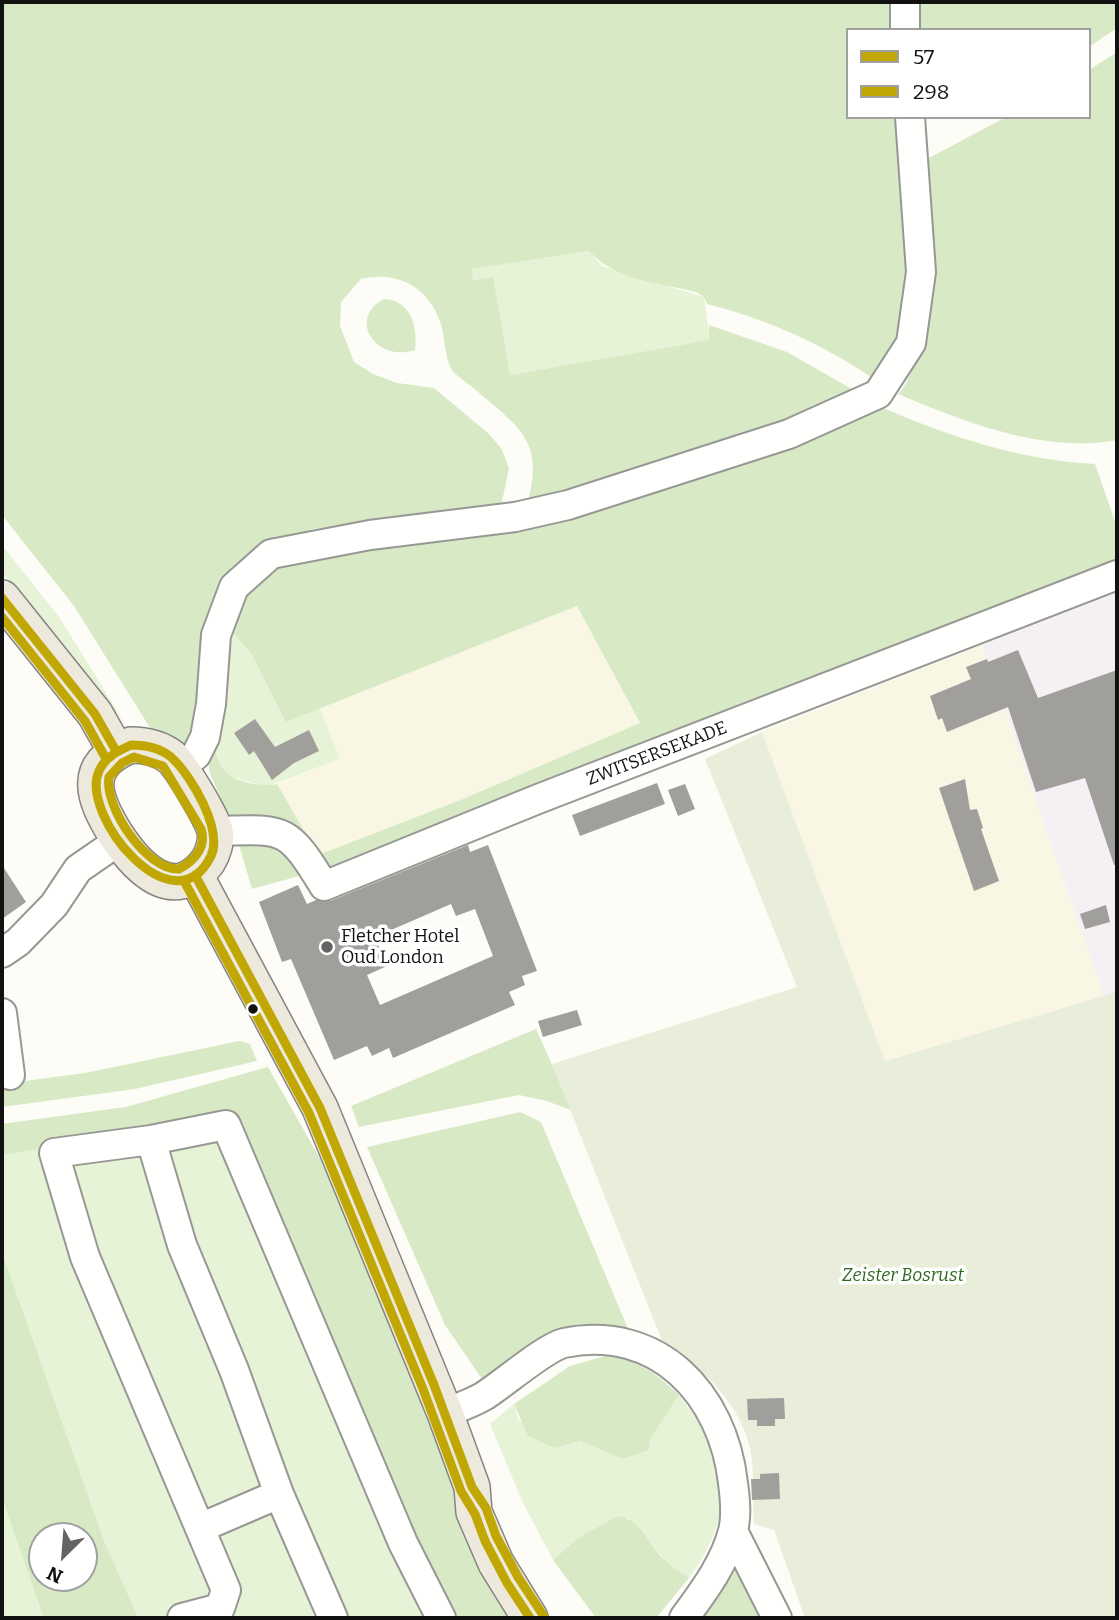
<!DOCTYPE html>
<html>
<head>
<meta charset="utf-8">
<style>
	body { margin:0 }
	#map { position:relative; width:1119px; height:1620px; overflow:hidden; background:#fdfcf7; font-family:Bitter,serif }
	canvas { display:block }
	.frame { position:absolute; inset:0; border:4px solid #111; pointer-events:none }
	.legend { position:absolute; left:846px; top:28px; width:245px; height:91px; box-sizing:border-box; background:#fff; border:2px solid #a0a0a0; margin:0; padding:9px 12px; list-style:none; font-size:21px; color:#111 }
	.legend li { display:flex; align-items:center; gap:14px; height:35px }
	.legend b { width:35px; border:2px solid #a0a0a0 }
	.north { position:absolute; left:28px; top:1522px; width:70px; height:70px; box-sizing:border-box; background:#fff; border:2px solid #a0a0a0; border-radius:50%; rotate:205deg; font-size:19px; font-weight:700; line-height:28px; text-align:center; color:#111 }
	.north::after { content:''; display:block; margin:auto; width:24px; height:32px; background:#646362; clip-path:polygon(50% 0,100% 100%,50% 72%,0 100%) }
</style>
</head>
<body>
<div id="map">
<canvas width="1119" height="1620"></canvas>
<div class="frame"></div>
<ul class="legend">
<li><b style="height:9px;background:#c1a704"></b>57</li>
<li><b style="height:9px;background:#c1a704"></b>298</li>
</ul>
<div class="north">N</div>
</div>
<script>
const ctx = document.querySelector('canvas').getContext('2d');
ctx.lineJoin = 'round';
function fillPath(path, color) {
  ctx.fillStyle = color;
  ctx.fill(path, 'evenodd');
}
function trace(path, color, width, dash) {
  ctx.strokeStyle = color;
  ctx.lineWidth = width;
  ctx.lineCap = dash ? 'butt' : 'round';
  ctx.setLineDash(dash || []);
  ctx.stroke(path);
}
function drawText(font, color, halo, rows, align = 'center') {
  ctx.font = font + ' Bitter,serif';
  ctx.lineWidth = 7;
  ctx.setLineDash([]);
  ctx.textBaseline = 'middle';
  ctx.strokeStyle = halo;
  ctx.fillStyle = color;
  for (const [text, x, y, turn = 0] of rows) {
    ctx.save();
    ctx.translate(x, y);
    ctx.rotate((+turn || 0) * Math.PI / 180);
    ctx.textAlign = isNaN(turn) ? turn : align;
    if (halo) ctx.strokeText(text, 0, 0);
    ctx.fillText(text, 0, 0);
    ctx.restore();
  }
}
fillPath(new Path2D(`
	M 1117,593 L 1117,993 L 1104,997 L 982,645 Z`), '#f5f0f3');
fillPath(new Path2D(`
	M 577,606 L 640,724 L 463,799 L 318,855 L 277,784 L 340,759 L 320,708 Z
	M 982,645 L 1104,996 L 885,1061 L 762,732 Z`), '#f9f7e4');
fillPath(new Path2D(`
	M 589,251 L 602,266 L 704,297 L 710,340 L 510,375 L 492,277 L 473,280 L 471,269 Z
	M 2,545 L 59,617 L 124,722 L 2,573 Z
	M 229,629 L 251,653 L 286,721 L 320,708 L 340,759 L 266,787 L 230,776 L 223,770 L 211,739 Z
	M 268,1067 L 514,1618 L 2,1618 L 2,1124 L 126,1107 ZM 42,1536 L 84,1536 L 84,1578 L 42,1578 Z
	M 679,1395 C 690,1411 705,1428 712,1445 C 732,1495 720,1536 689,1578 L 666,1561 L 628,1518 L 578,1538 L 553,1560 L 523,1503 L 490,1424 L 514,1404 L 518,1419 L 555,1448 L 580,1441 L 622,1459 L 649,1450 L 650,1439 Z`), '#e7f3d7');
fillPath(new Path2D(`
	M 2,2 L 891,2 L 891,30 L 848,30 L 848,117 L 896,117 C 900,178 919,270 903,327 C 897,347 886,362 874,379 C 822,344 767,319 707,304 L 704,297 L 696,292 C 659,283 615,280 589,251 L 472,269 L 473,280 L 493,277 L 510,375 L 709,340 L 709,325 L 787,352 L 857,392 L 812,415 L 528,502 C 544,441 520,428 477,391 C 470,384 458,378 452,370 C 445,359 445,341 442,328 C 432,289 399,270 361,279 L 341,302 L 340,326 L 354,362 L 373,374 L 397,383 L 434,388 L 489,434 L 501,448 L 509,468 L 501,507 L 313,529 L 251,553 L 225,582 L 200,711 L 180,752 L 162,747 L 74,606 L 2,515 Z
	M 917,2 L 1117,2 L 1117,28 L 1089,47 L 1089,30 L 917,30 Z
	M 1117,52 L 1117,440 C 1046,454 964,422 898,394 C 906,387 909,375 914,366 C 944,300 931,230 925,160 L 1006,117 L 1089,117 L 1089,70 Z
	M 384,299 C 411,300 418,327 415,350 C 377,363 346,319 384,299 Z
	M 881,407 C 950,437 1020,460 1095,464 L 1117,527 L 1117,562 L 332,867 L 252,889 L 236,835 L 209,771 L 211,739 C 215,748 218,762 224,770 C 234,783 264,787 277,784 L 318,855 L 463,799 L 640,723 L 577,606 L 286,722 L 251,653 L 229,629 L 250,582 L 277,564 L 665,489 Z
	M 536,1029 L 573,1111 L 547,1101 L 519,1095 L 359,1127 L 351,1106 Z
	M 239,1041 L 250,1044 L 257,1061 L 135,1089 L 2,1107 L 2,1084 L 85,1073 Z
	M 268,1067 L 348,1208 L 514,1618 L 447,1618 L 408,1541 L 240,1116 L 2,1155 L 2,1124 L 126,1107 Z
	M 520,1112 L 541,1122 L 629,1331 C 579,1310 525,1358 484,1382 L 445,1325 L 367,1147 Z
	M 2,1253 L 104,1541 L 138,1618 L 44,1618 L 2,1498 ZM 42,1536 L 84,1536 L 84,1578 L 42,1578 Z
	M 605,1356 C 637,1359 656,1373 679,1395 L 650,1439 L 649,1450 L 622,1459 L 580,1441 L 555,1448 L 528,1436 L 514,1404 L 570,1366 Z
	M 618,1516 C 643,1520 648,1546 666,1561 C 673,1567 681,1572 689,1578 L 656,1618 L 596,1618 L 553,1560 L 578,1538 Z
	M 747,1524 L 776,1618 L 691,1618 Z`), '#d8eac5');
fillPath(new Path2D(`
	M 762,732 L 885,1061 L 1117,992 L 1117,1618 L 805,1618 L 774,1530 L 754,1524 C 752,1500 755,1472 750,1448 C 739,1402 702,1367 663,1343 L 552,1064 L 797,987 L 705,759 Z`), '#e9eedb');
fillPath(new Path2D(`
	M 1018,650 L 1038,698 L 1117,670 L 1117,865 L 1114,865 L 1085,778 L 1036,792 L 1008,707 L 947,732 L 942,718 L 938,720 L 930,696 L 971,679 L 966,667 L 987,659 L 988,662 Z
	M 255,719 L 275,747 L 309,730 L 319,751 L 294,763 L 272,780 L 254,751 L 249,755 L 234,733 Z
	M 965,779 L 970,810 L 977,809 L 983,828 L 981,829 L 999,881 L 974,891 L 939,788 Z
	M 657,783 L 665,804 L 580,836 L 572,815 Z
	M 685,784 L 695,809 L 678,816 L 668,790 Z
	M 468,845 L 470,852 L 488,845 L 537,971 L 522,976 L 525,985 L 509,992 L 515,1005 L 393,1058 L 389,1048 L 372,1056 L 367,1046 L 334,1060 L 291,959 L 282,962 L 259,902 L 298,885 L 307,904 L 316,900 L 330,901 ZM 451,904 L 456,916 L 475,909 L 493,956 L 380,1005 L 367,975 L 387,966 L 375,937 Z
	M 2,865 L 26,902 L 2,919 Z
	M 1106,905 L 1110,922 L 1085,929 L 1080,914 Z
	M 577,1010 L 582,1025 L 543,1037 L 538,1021 Z
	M 784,1398 L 785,1419 L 775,1419 L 775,1426 L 757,1426 L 757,1420 L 748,1420 L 747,1399 Z
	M 779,1473 L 780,1499 L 752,1500 L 751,1479 L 760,1479 L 760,1474 Z`), '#a19f9c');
const minor = new Path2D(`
	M 905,2 L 905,30
	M 181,768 L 196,755 L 205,737 L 211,704 L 216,635 L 234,587 L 271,554 L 370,535 L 515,517 L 568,505 L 789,434 L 878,394 L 911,343 L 921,272 L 910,117
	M 215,831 C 284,829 287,825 324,886 L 538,799 L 1117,575
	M 2,953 L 18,942 L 54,905 L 78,869 L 120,840
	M 2,1013 L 10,1075
	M 151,1140 L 182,1245 L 234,1370 L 279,1494 L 200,1528
	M 445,1413 C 458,1408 472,1403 484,1396 C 503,1384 546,1347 564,1343 C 658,1324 723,1394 733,1483 C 735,1498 737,1515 733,1531 C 725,1563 703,1592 684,1618
	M 279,1494 L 333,1618
	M 733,1531 L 777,1618
	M 182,1618 L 220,1608 L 226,1590 L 85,1257 L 54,1153 L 151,1140 L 226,1125 L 403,1543 L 441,1618`);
const major = new Path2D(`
	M 2,598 L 95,714 L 116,751
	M 131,745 C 146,745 159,748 171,757 C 181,766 212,818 215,831 C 217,841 213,853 208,861 C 174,907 137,867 116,835 C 93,798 80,765 131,745 Z
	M 195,875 L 320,1108 L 445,1413 L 472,1487 L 474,1512 L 496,1563 L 530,1618`);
trace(minor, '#979795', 32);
trace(major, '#858482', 38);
trace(minor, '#fffffe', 28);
trace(major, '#ede9dc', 35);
trace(new Path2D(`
	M 2,598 L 95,714 L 116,751
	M 131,745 C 145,745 160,748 171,757 C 192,776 223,830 211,856 C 174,931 79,815 99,771 C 105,757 118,751 131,745 Z
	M 195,875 L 320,1108 L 434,1385 L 472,1487 L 486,1508 L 496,1536 L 518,1577 L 545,1618`), '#c1a704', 9);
trace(new Path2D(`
	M 2,617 L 85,721 L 105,757
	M 134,757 L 163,766 L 201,829 C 207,847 194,861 179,869 C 146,870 104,807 109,777 L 122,763 Z
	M 184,881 L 309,1113 L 423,1389 L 461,1491 L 475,1514 L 485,1541 L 507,1583 L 530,1618`), '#c1a704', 9);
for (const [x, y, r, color] of [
	[327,947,7,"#646362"],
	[253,1009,6,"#111"]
]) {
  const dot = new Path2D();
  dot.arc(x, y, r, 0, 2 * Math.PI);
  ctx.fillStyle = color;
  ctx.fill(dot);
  trace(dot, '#fff', 2.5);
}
drawText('18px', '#111', '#fff', [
	["ZWITSERSEKADE",657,754,-21]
]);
drawText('18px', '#111', '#fff', [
	["Fletcher Hotel",341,937],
	["Oud London",341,958]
], 'left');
drawText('italic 18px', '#2f6b1f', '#fff', [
	["Zeister Bosrust",903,1276]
]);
</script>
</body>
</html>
